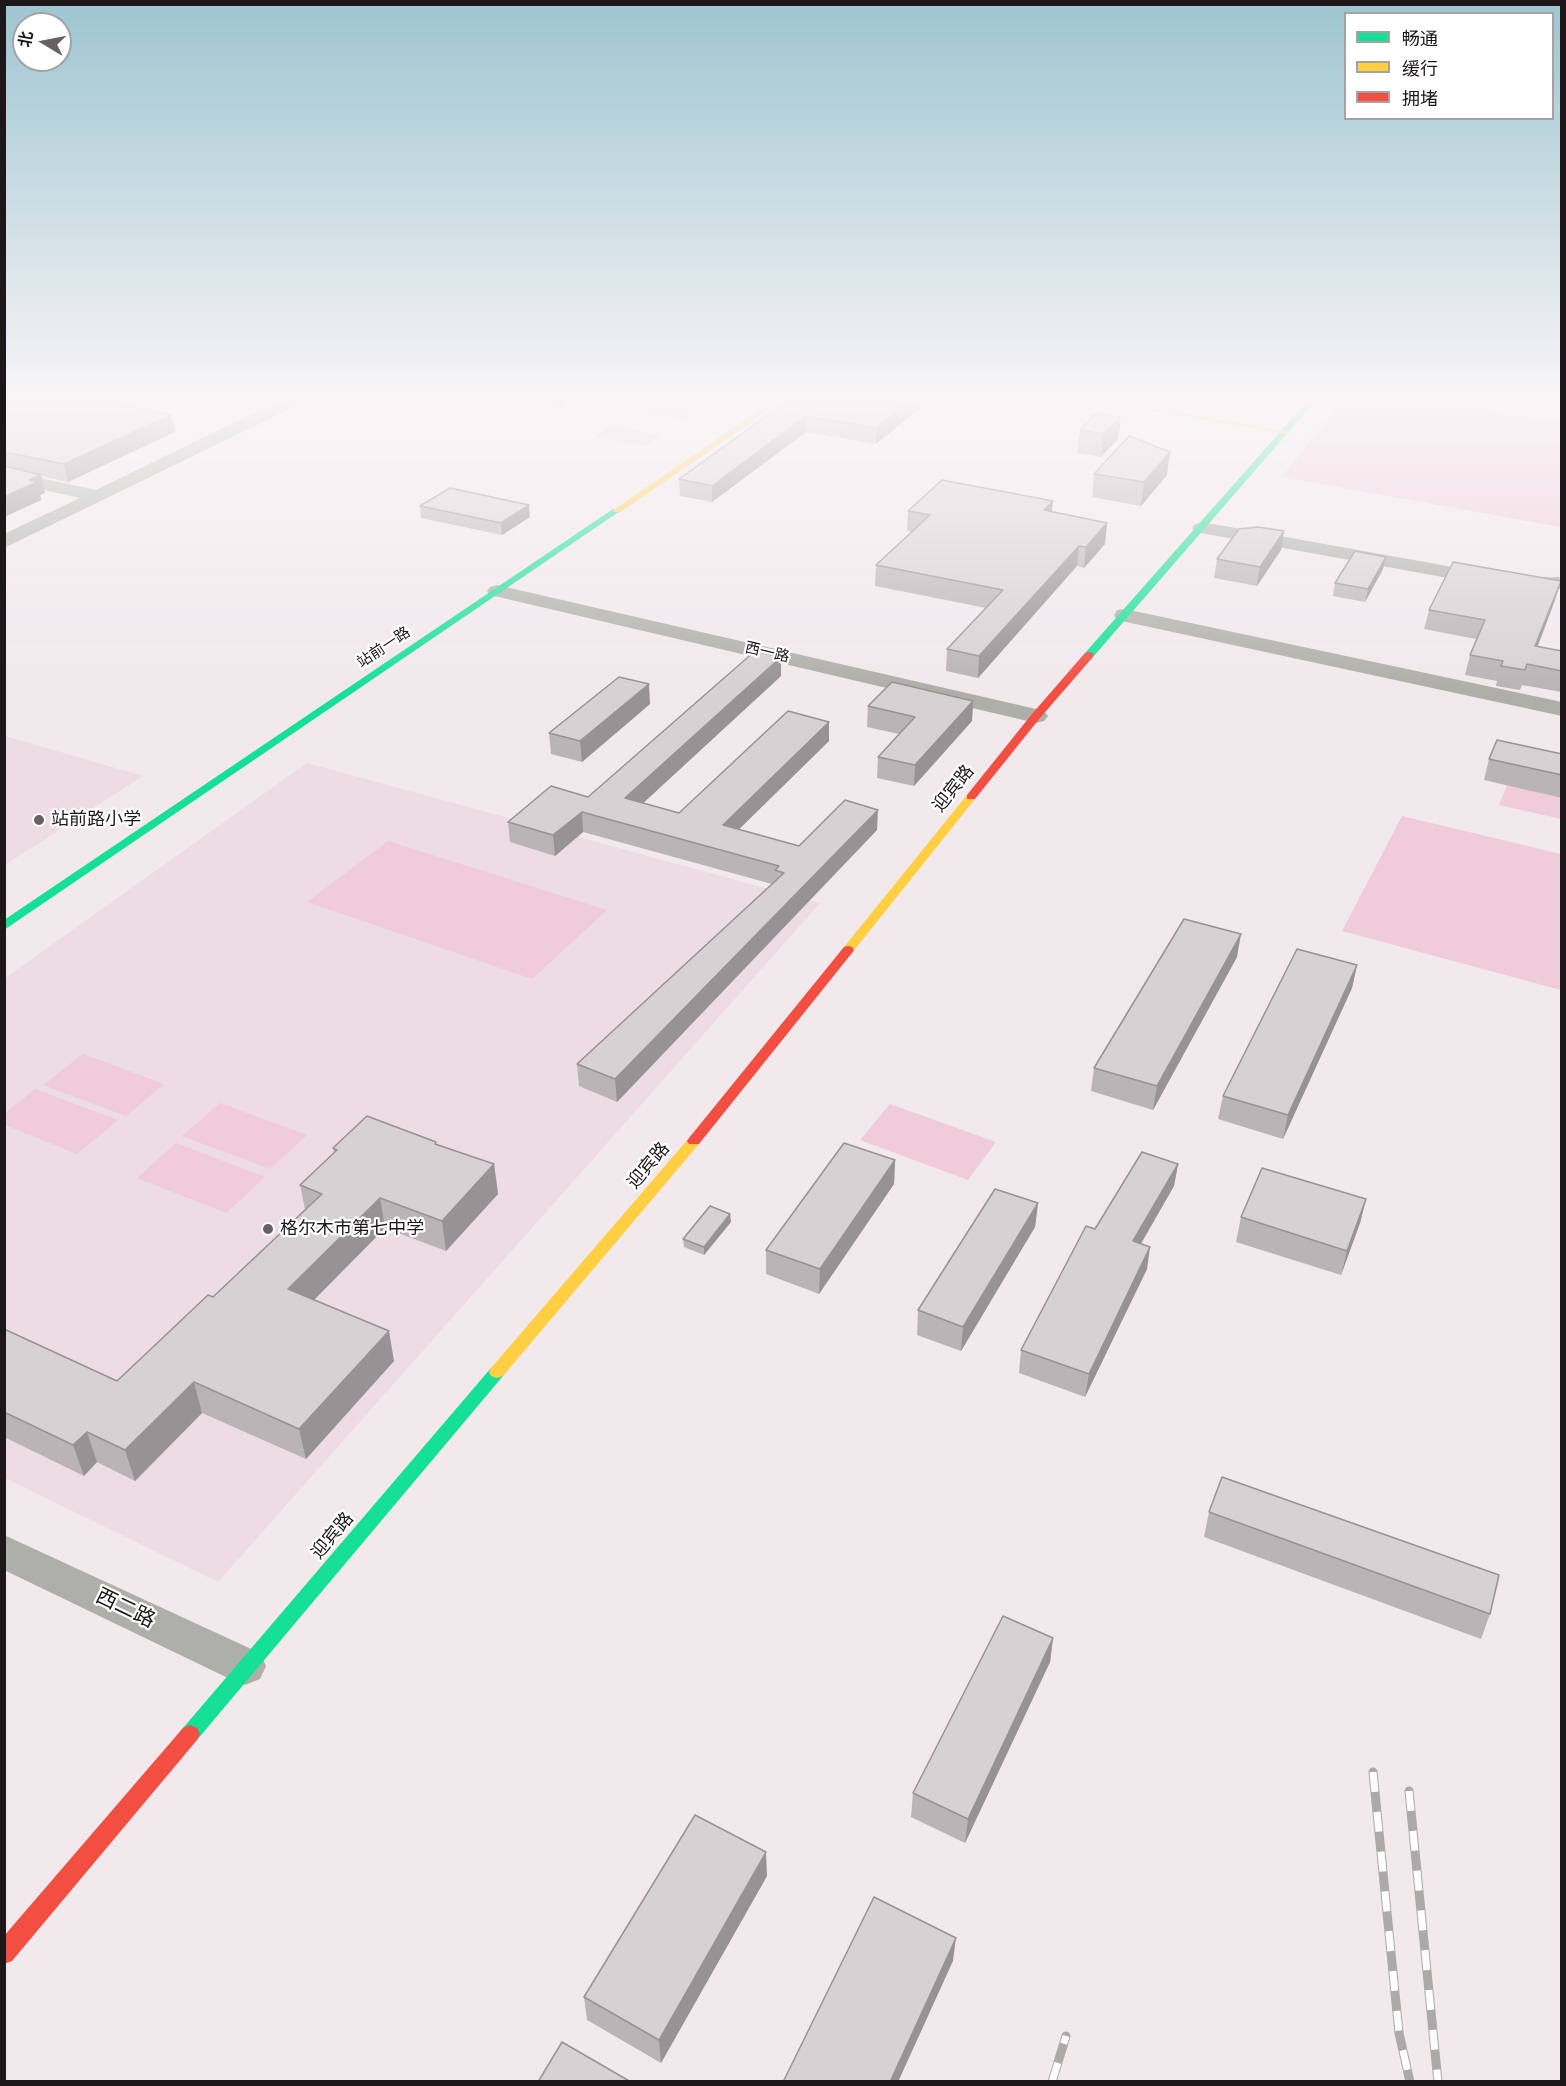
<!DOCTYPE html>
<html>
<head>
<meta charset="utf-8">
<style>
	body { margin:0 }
	#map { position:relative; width:1566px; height:2086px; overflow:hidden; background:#f2e9ed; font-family:"DM Sans","Noto Sans SC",sans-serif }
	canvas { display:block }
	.frame { position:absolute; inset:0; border:6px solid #1d1719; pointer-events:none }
	.legend { position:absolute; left:1344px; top:12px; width:210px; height:108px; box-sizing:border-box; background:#fff; border:2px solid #a5a2a3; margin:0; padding:8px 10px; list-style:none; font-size:18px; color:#1d1719 }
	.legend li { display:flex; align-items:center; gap:12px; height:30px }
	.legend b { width:30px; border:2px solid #a5a2a3 }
	.north { position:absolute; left:12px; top:12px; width:60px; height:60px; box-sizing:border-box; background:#fff; border:2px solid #a5a2a3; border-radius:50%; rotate:280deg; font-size:16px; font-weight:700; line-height:24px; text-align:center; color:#1d1719 }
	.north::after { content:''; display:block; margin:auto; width:21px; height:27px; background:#686063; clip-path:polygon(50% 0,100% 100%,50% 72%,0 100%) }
</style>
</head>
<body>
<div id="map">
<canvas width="1566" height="2086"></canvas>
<div class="frame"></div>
<ul class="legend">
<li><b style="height:8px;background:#16e098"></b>畅通</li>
<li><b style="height:8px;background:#ffcf43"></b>缓行</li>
<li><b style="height:8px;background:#f24e42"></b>拥堵</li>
</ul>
<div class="north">北</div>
</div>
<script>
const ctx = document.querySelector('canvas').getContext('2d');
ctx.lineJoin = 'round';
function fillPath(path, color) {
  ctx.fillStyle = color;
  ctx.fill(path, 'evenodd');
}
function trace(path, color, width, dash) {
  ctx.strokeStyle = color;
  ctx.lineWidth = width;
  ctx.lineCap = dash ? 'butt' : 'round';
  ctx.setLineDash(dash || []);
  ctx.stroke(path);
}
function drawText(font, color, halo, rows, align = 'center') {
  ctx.font = font + ' "DM Sans","Noto Sans SC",sans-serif';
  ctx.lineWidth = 4.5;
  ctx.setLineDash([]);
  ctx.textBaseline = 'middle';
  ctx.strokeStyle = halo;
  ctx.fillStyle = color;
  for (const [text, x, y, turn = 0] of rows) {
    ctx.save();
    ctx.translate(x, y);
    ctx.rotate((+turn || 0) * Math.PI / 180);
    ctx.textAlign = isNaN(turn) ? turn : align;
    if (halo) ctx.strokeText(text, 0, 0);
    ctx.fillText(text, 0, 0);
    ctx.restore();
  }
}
fillPath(new Path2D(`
	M 5,736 L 143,776 L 5,865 Z
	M 307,763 L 820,903 L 218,1582 L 5,1478 L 4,979 Z`), '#eddce3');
fillPath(new Path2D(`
	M 1344,398 L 1413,398 L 1561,422 L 1561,527 L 1282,477 Z
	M 649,401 L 699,410 L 684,420 L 633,411 Z
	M 610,426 L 661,435 L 645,446 L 593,437 Z
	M 1508,783 L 1561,795 L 1561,819 L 1499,805 Z
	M 1402,816 L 1561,854 L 1561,990 L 1342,931 Z
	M 388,841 L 607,910 L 532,979 L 307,902 Z
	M 83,1054 L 164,1084 L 126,1116 L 43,1085 Z
	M 35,1089 L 118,1120 L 77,1154 L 5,1125 L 5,1113 Z
	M 220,1103 L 307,1135 L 270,1169 L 182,1136 Z
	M 890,1104 L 996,1142 L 968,1180 L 860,1140 Z
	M 176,1143 L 265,1177 L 226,1213 L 137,1178 Z`), '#f0cbda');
fillPath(new Path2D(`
	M 284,398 L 306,398 L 304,402 L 4,548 L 4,534 L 80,498 L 4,481 L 4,470 L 96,490 Z
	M 1202,522 L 1514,578 L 1562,577 L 1562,589 L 1514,590 L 1195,532 L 1192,528 L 1195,524 Z
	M 497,585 L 1036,709 L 1044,711 L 1048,716 L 1044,721 L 1036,723 L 490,595 L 487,591 L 490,587 Z
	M 1125,609 L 1562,702 L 1562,716 L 1117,620 L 1114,615 L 1117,610 Z
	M 4,1535 L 260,1653 L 266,1666 L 260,1679 L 245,1685 L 230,1679 L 4,1570 Z`), '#afafa9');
fillPath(new Path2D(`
	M 1310,398 L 1318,398 L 1093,657 L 1085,657 L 1085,653 Z
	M 613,509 L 620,511 L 4,930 L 4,920 Z
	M 497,1366 L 503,1368 L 505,1372 L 503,1376 L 197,1740 L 190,1743 L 183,1740 L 180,1734 L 183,1728 L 491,1368 Z`), '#16e098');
fillPath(new Path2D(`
	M 777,398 L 787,398 L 619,513 L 612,511 Z
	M 1076,398 L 1097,398 L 1291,432 L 1287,434 Z
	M 1272,398 L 1290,398 L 1250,407 L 1214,407 L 1210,405 L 1214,403 L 1250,403 Z
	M 971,794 L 975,795 L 975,799 L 852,953 L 844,953 L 842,950 L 844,947 L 967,795 Z
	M 694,1136 L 701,1141 L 699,1144 L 503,1376 L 497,1378 L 491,1376 L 489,1372 L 491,1368 L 689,1138 Z`), '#ffcf43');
fillPath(new Path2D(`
	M 1089,652 L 1093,653 L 1093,657 L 1040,718 L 975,799 L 967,799 L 967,795 L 1032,714 L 1085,653 Z
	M 848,946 L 852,947 L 854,950 L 852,953 L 699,1144 L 689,1144 L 687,1141 L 689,1138 L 844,947 Z
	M 190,1725 L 197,1728 L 200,1734 L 197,1740 L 12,1961 L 4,1964 L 4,1936 L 183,1728 Z`), '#f24e42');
const rail = new Path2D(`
	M 1373,1772 L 1399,2033 L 1410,2082
	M 1409,1791 L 1438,2082
	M 1052,2082 L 1066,2036`);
trace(rail, '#aca9a8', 9);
trace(rail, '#fff', 7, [20]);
fillPath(new Path2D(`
	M 4,398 L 171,415 L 175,432 L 68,482 L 41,476 L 45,493 L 40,495 L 41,500 L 4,517 Z
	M 511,398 L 576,398 L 561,408 Z
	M 791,398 L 921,398 L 921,407 L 876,444 L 806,432 L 712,502 L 680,496 L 679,479 Z
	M 1121,417 L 1118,439 L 1101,457 L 1077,453 L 1080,430 Z
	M 1094,474 L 1167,475 L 1141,506 L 1092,497 Z
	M 420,506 L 530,517 L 502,535 L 421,518 Z
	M 908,511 L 1052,512 L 1107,523 L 1105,544 L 1084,568 L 1077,566 L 978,678 L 946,671 L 947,649 L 986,608 L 875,586 L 876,565 L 912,532 L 907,531 Z
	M 1281,550 L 1257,586 L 1214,578 L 1217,559 Z
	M 1386,557 L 1383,569 L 1365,602 L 1333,596 L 1335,583 Z
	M 1555,600 L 1538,646 L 1562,651 L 1562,692 L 1522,685 L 1520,690 L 1496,686 L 1497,681 L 1465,675 L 1470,655 L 1476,639 L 1424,629 L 1429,610 Z
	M 781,676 L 643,803 L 679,813 L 829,722 L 829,741 L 739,829 L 799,846 L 877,830 L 617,1102 L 579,1086 L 577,1064 L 772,884 L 583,832 L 555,856 L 510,842 L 508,822 L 588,797 Z
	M 973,701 L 972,721 L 914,786 L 877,778 L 878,757 L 899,734 L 867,727 L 868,706 Z
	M 650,704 L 582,762 L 551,754 L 549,733 Z
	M 1562,754 L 1562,798 L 1484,780 L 1489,759 Z
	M 1237,957 L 1153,1110 L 1091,1091 L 1094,1068 Z
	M 1357,965 L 1352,988 L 1283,1139 L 1218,1119 L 1223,1096 Z
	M 437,1145 L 494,1164 L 498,1194 L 446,1251 L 385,1228 L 314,1300 L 394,1361 L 306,1459 L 202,1413 L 135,1481 L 97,1462 L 84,1476 L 4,1437 L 4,1329 L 117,1381 L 213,1297 L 305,1209 L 300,1185 L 334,1153 L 333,1148 Z
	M 895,1160 L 894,1184 L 819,1294 L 766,1274 L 766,1250 Z
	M 1178,1164 L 1174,1186 L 1141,1244 L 1147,1269 L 1085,1397 L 1019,1373 L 1021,1350 L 1095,1229 Z
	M 1366,1199 L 1360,1223 L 1341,1275 L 1236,1242 L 1241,1217 Z
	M 1038,1203 L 1035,1227 L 961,1351 L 917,1335 L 918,1310 Z
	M 731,1222 L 704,1255 L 684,1247 L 683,1239 Z
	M 1209,1512 L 1490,1614 L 1481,1639 L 1204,1537 Z
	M 1053,1638 L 1050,1662 L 965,1843 L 911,1817 L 913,1793 Z
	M 767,1876 L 661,2063 L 587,2020 L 584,1997 Z`), '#bab4b6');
fillPath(new Path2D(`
	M 560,398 L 576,398 L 561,408 Z
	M 913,398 L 921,398 L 921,407 L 876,444 L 876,428 Z
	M 171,415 L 175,432 L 68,482 L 64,464 Z
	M 806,416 L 806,432 L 712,502 L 712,486 Z
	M 1121,417 L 1118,439 L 1101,457 L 1103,434 Z
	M 1170,452 L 1167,475 L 1141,506 L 1144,482 Z
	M 41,475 L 45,493 L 40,495 L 41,500 L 4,517 L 4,497 L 29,480 Z
	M 1053,501 L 1051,521 L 1044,510 Z
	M 529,505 L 530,517 L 502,535 L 501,523 Z
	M 1107,523 L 1105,544 L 1084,568 L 1086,547 Z
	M 1284,531 L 1281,550 L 1257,586 L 1260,567 Z
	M 1079,546 L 1077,566 L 978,678 L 979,656 Z
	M 1386,557 L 1383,569 L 1365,602 L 1368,589 Z
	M 1561,581 L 1555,600 L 1530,666 L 1535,646 Z
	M 781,657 L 781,676 L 627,818 L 625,798 Z
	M 649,684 L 650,704 L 582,762 L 580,741 Z
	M 973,701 L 972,721 L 914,786 L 915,765 Z
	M 829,722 L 829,741 L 723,845 L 723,825 Z
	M 878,810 L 877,830 L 617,1102 L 615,1079 Z
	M 582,812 L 583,832 L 555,856 L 553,835 Z
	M 1241,934 L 1237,957 L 1153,1110 L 1157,1086 Z
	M 1357,965 L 1352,988 L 1283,1139 L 1288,1115 Z
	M 895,1160 L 894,1184 L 819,1294 L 820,1269 Z
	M 494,1164 L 498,1194 L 446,1251 L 442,1221 Z
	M 1178,1164 L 1174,1186 L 1129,1264 L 1133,1241 Z
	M 380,1198 L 385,1228 L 295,1319 L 288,1289 Z
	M 1366,1199 L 1360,1223 L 1341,1275 L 1347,1251 Z
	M 1038,1203 L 1035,1227 L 961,1351 L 963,1327 Z
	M 730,1214 L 731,1222 L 704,1255 L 704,1247 Z
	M 1150,1247 L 1147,1269 L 1085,1397 L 1089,1374 Z
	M 389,1331 L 394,1361 L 306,1459 L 299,1429 Z
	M 194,1382 L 202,1413 L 135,1481 L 125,1450 Z
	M 87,1432 L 97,1462 L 84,1476 L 73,1445 Z
	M 1053,1638 L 1050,1662 L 965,1843 L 968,1819 Z
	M 766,1852 L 767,1876 L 661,2063 L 659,2040 Z
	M 956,1938 L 953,1961 L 898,2082 L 890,2082 Z`), '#979294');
const building = new Path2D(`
	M 4,398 L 94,398 L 171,415 L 64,464 L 4,452 Z
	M 791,398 L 913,398 L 876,428 L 806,416 L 712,486 L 679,479 Z
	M 1096,413 L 1121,417 L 1103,434 L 1080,430 Z
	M 1129,436 L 1170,452 L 1144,482 L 1094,474 Z
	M 4,466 L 41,475 L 29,480 L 37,482 L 4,497 Z
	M 942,480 L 1053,501 L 1044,510 L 1107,523 L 1086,547 L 1079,546 L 979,656 L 947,649 L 1003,590 L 876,565 L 930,515 L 908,511 Z
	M 450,488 L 529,505 L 501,523 L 420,506 Z
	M 1258,527 L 1284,531 L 1260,567 L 1217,559 L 1239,529 Z
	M 1355,551 L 1386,557 L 1368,589 L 1335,583 Z
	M 1453,562 L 1561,581 L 1535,646 L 1562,651 L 1562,671 L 1527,664 L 1525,670 L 1501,666 L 1503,661 L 1470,655 L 1485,620 L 1429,610 Z
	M 755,651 L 781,657 L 625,798 L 679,813 L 788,711 L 829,722 L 723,825 L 799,846 L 845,800 L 878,810 L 615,1079 L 577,1064 L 784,873 L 775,870 L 779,866 L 582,812 L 553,835 L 508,822 L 551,786 L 588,797 Z
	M 619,677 L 649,684 L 580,741 L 549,733 Z
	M 892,682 L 973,701 L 915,765 L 878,757 L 915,717 L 868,706 Z
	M 1497,740 L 1562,754 L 1562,775 L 1489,759 Z
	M 1184,919 L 1241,934 L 1157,1086 L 1094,1068 Z
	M 1297,949 L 1357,965 L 1288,1115 L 1223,1096 Z
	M 367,1116 L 436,1142 L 435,1144 L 494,1164 L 442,1221 L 380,1198 L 288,1289 L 389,1331 L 299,1429 L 194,1382 L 125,1450 L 87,1432 L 73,1445 L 4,1412 L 4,1329 L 117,1381 L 208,1295 L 213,1297 L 322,1194 L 300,1185 L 337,1150 L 333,1148 Z
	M 844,1143 L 895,1160 L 820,1269 L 766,1250 Z
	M 1142,1152 L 1178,1164 L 1133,1241 L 1150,1247 L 1089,1374 L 1021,1350 L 1086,1226 L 1095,1229 Z
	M 1262,1168 L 1366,1199 L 1347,1251 L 1241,1217 Z
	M 995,1189 L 1038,1203 L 963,1327 L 918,1310 Z
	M 710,1206 L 730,1214 L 704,1247 L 683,1239 Z
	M 1222,1477 L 1499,1575 L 1490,1614 L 1209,1512 Z
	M 1003,1616 L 1053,1638 L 968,1819 L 913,1793 Z
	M 695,1815 L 766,1852 L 659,2040 L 584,1997 Z
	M 874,1897 L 956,1938 L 890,2082 L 783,2082 Z
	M 562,2042 L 631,2082 L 538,2082 Z`);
fillPath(building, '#d8d1d4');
trace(building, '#979294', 1.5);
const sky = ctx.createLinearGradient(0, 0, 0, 690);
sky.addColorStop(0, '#9dc5d0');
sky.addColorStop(0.58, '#f9f5f7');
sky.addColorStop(1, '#f9f5f700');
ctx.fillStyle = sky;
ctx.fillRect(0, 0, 1566, 690);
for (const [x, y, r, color] of [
	[39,820,6,"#686063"],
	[268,1229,6,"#686063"]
]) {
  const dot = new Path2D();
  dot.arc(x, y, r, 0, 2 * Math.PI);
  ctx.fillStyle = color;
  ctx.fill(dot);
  trace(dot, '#fff', 2);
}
drawText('15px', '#1d1719', '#fff', [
	["站前一路",384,648,-34],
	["西一路",767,653,13]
]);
drawText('18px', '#1d1719', '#fff', [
	["迎宾路",954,789,-51],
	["迎宾路",649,1166,-50],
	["迎宾路",333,1536,-50]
]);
drawText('18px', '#1d1719', '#fff', [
	["站前路小学",51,820],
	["格尔木市第七中学",280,1229]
], 'left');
drawText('21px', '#1d1719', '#fff', [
	["西二路",125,1609,26]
]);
</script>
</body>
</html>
